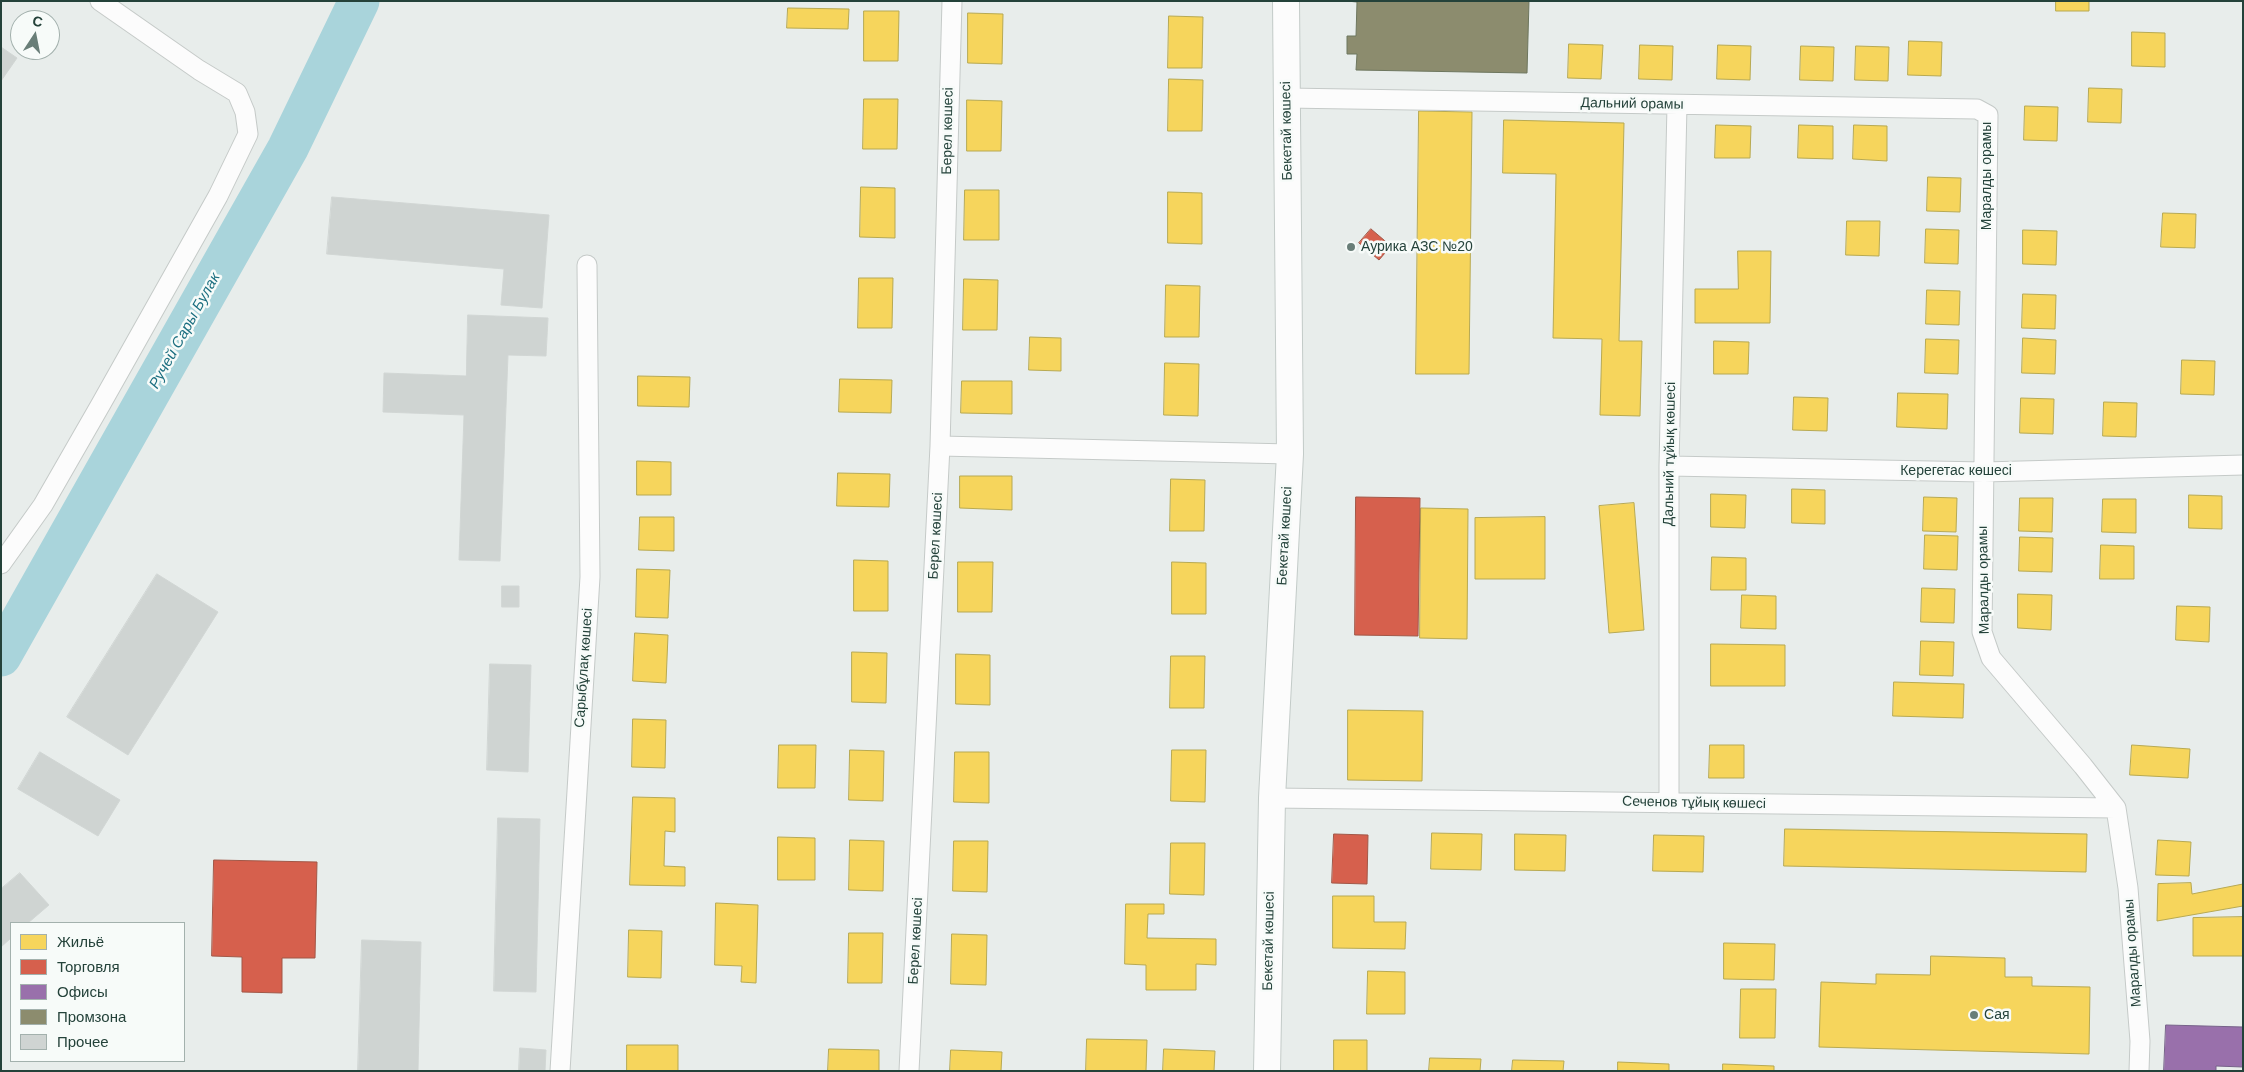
<!DOCTYPE html>
<html>
<head>
<meta charset="utf-8">
<style>
	body { margin:0 }
	#map { position:relative; width:2244px; height:1072px; overflow:hidden; background:#e8edeb; font-family:Helvetica,sans-serif }
	canvas { display:block }
	.frame { position:absolute; inset:0; border:2px solid #24423a; pointer-events:none }
	.legend { position:absolute; left:10px; top:922px; width:175px; height:140px; box-sizing:border-box; background:#f7fbf9; border:1px solid #a3b1ad; margin:0; padding:6px 9px; list-style:none; font-size:15px; color:#24423a }
	.legend li { display:flex; align-items:center; gap:10px; height:25px }
	.legend b { width:25px; border:1px solid #a3b1ad }
	.north { position:absolute; left:10px; top:10px; width:50px; height:50px; box-sizing:border-box; background:#f7fbf9; border:1px solid #a3b1ad; border-radius:50%; rotate:11deg; font-size:14px; font-weight:700; line-height:20px; text-align:center; color:#24423a }
	.north::after { content:''; display:block; margin:auto; width:18px; height:22px; background:#697e78; clip-path:polygon(50% 0,100% 100%,50% 72%,0 100%) }
</style>
</head>
<body>
<div id="map">
<canvas width="2244" height="1072"></canvas>
<div class="frame"></div>
<ul class="legend">
<li><b style="height:14px;background:#f6d55c"></b>Жильё</li>
<li><b style="height:14px;background:#d6604d"></b>Торговля</li>
<li><b style="height:14px;background:#9970ab"></b>Офисы</li>
<li><b style="height:14px;background:#8c8c6e"></b>Промзона</li>
<li><b style="height:14px;background:#cfd4d2"></b>Прочее</li>
</ul>
<div class="north">С</div>
</div>
<script>
const ctx = document.querySelector('canvas').getContext('2d');
ctx.lineJoin = 'round';
function fillPath(path, color) {
  ctx.fillStyle = color;
  ctx.fill(path, 'evenodd');
}
function trace(path, color, width, dash) {
  ctx.strokeStyle = color;
  ctx.lineWidth = width;
  ctx.lineCap = dash ? 'butt' : 'round';
  ctx.setLineDash(dash || []);
  ctx.stroke(path);
}
function drawText(font, color, halo, rows, align = 'center') {
  ctx.font = font + ' Helvetica,sans-serif';
  ctx.lineWidth = 5;
  ctx.setLineDash([]);
  ctx.textBaseline = 'middle';
  ctx.strokeStyle = halo;
  ctx.fillStyle = color;
  for (const [text, x, y, turn = 0] of rows) {
    ctx.save();
    ctx.translate(x, y);
    ctx.rotate((+turn || 0) * Math.PI / 180);
    ctx.textAlign = isNaN(turn) ? turn : align;
    if (halo) ctx.strokeText(text, 0, 0);
    ctx.fillText(text, 0, 0);
    ctx.restore();
  }
}
const homes = new Path2D(`
	M 2056,1 L 2089,1 L 2089,11 L 2056,11 Z
	M 788,8 L 849,9 L 848,29 L 787,28 Z
	M 864,11 L 899,11 L 898,61 L 864,61 Z
	M 968,13 L 1003,14 L 1002,64 L 968,63 Z
	M 1169,16 L 1203,17 L 1202,68 L 1168,68 Z
	M 2132,32 L 2165,33 L 2165,67 L 2132,66 Z
	M 1909,41 L 1942,42 L 1941,76 L 1908,75 Z
	M 1569,44 L 1603,45 L 1601,79 L 1568,78 Z
	M 1640,45 L 1673,46 L 1672,80 L 1639,79 Z
	M 1718,45 L 1751,46 L 1750,80 L 1717,79 Z
	M 1801,46 L 1834,47 L 1833,81 L 1800,80 Z
	M 1856,46 L 1889,47 L 1888,81 L 1855,80 Z
	M 1169,79 L 1203,80 L 1202,131 L 1168,131 Z
	M 2089,88 L 2122,89 L 2121,123 L 2088,122 Z
	M 864,99 L 898,99 L 897,149 L 863,149 Z
	M 967,100 L 1002,101 L 1001,151 L 967,151 Z
	M 2025,106 L 2058,107 L 2057,141 L 2024,140 Z
	M 1419,111 L 1472,112 L 1469,374 L 1416,374 Z
	M 1504,120 L 1624,123 L 1619,341 L 1642,341 L 1640,416 L 1600,415 L 1602,339 L 1553,338 L 1556,174 L 1503,173 Z
	M 1716,125 L 1751,126 L 1750,158 L 1715,158 Z
	M 1799,125 L 1833,126 L 1833,159 L 1798,158 Z
	M 1854,125 L 1887,126 L 1887,161 L 1853,159 Z
	M 1928,177 L 1961,178 L 1960,212 L 1927,211 Z
	M 861,187 L 895,188 L 895,238 L 860,237 Z
	M 965,190 L 999,190 L 999,240 L 964,240 Z
	M 1168,192 L 1202,193 L 1202,244 L 1168,243 Z
	M 2163,213 L 2196,214 L 2195,248 L 2161,247 Z
	M 1847,221 L 1880,221 L 1879,256 L 1846,255 Z
	M 1926,229 L 1959,230 L 1958,264 L 1925,263 Z
	M 2023,230 L 2057,231 L 2056,265 L 2023,264 Z
	M 1738,251 L 1771,251 L 1770,323 L 1695,323 L 1695,289 L 1738,289 Z
	M 859,278 L 893,278 L 892,328 L 858,328 Z
	M 964,279 L 998,280 L 997,330 L 963,330 Z
	M 1166,285 L 1200,286 L 1199,337 L 1165,337 Z
	M 1927,290 L 1960,291 L 1959,325 L 1926,324 Z
	M 2023,294 L 2056,295 L 2055,329 L 2022,328 Z
	M 1030,337 L 1061,338 L 1061,371 L 1029,370 Z
	M 2023,338 L 2056,340 L 2055,374 L 2022,373 Z
	M 1926,339 L 1959,340 L 1958,374 L 1925,373 Z
	M 1714,341 L 1749,342 L 1748,374 L 1714,374 Z
	M 2182,360 L 2215,361 L 2214,395 L 2181,394 Z
	M 1165,363 L 1199,364 L 1198,416 L 1164,415 Z
	M 638,376 L 690,377 L 689,407 L 638,406 Z
	M 840,379 L 892,380 L 891,413 L 839,412 Z
	M 962,381 L 1012,381 L 1012,414 L 961,413 Z
	M 1898,393 L 1948,394 L 1947,429 L 1897,427 Z
	M 1794,397 L 1828,398 L 1827,431 L 1793,430 Z
	M 2021,398 L 2054,399 L 2053,434 L 2020,433 Z
	M 2104,402 L 2137,403 L 2136,437 L 2103,436 Z
	M 637,461 L 671,462 L 671,495 L 637,495 Z
	M 838,473 L 890,474 L 889,507 L 837,506 Z
	M 960,476 L 1012,476 L 1012,510 L 960,508 Z
	M 1171,479 L 1205,480 L 1204,531 L 1170,531 Z
	M 1792,489 L 1825,490 L 1825,524 L 1792,523 Z
	M 1711,494 L 1746,495 L 1745,528 L 1711,527 Z
	M 2189,495 L 2222,496 L 2222,529 L 2189,528 Z
	M 1924,497 L 1957,498 L 1956,532 L 1923,531 Z
	M 2020,498 L 2053,498 L 2052,532 L 2019,531 Z
	M 2103,499 L 2136,499 L 2136,533 L 2102,532 Z
	M 1634,503 L 1644,630 L 1609,633 L 1599,506 Z
	M 1421,508 L 1468,509 L 1467,639 L 1420,638 Z
	M 640,517 L 674,517 L 674,551 L 639,550 Z
	M 1545,517 L 1545,579 L 1475,579 L 1475,518 Z
	M 1925,535 L 1958,536 L 1957,570 L 1924,569 Z
	M 2020,537 L 2053,538 L 2052,572 L 2019,571 Z
	M 2101,545 L 2134,546 L 2134,579 L 2100,579 Z
	M 1712,557 L 1746,558 L 1746,590 L 1711,590 Z
	M 854,560 L 888,561 L 888,611 L 854,611 Z
	M 958,562 L 993,562 L 992,612 L 958,612 Z
	M 1172,562 L 1206,563 L 1206,614 L 1172,614 Z
	M 637,569 L 670,570 L 668,618 L 636,617 Z
	M 1922,588 L 1955,589 L 1954,623 L 1921,622 Z
	M 2018,594 L 2052,595 L 2051,630 L 2018,628 Z
	M 1742,595 L 1776,596 L 1776,629 L 1741,628 Z
	M 2177,606 L 2210,607 L 2209,642 L 2176,640 Z
	M 635,633 L 668,635 L 666,683 L 633,681 Z
	M 1921,641 L 1954,642 L 1953,676 L 1920,675 Z
	M 1711,644 L 1785,645 L 1785,686 L 1711,686 Z
	M 852,652 L 887,653 L 886,703 L 852,702 Z
	M 956,654 L 990,655 L 990,705 L 956,704 Z
	M 1171,656 L 1205,656 L 1204,708 L 1170,708 Z
	M 1894,682 L 1964,684 L 1963,718 L 1893,716 Z
	M 1348,710 L 1423,711 L 1422,781 L 1348,780 Z
	M 633,719 L 666,720 L 665,768 L 632,767 Z
	M 779,745 L 816,745 L 815,788 L 778,788 Z
	M 1710,745 L 1744,745 L 1744,778 L 1709,778 Z
	M 2132,745 L 2190,749 L 2188,778 L 2130,775 Z
	M 850,750 L 884,751 L 883,801 L 849,800 Z
	M 1172,750 L 1206,750 L 1205,802 L 1171,801 Z
	M 955,752 L 989,752 L 989,803 L 954,802 Z
	M 633,797 L 675,798 L 675,832 L 665,831 L 664,866 L 685,867 L 685,886 L 630,885 Z
	M 1785,829 L 2087,834 L 2086,872 L 1784,866 Z
	M 1432,833 L 1482,834 L 1481,870 L 1431,869 Z
	M 1515,834 L 1566,835 L 1565,871 L 1515,870 Z
	M 1654,835 L 1704,836 L 1703,872 L 1653,871 Z
	M 778,837 L 815,838 L 815,880 L 778,880 Z
	M 850,840 L 884,841 L 883,891 L 849,890 Z
	M 2158,840 L 2191,842 L 2189,876 L 2156,875 Z
	M 954,841 L 988,841 L 987,892 L 953,891 Z
	M 1171,843 L 1205,843 L 1204,895 L 1170,894 Z
	M 2191,883 L 2192,894 L 2243,884 L 2243,906 L 2157,921 L 2158,884 Z
	M 1333,896 L 1374,896 L 1374,922 L 1406,922 L 1405,949 L 1333,948 Z
	M 716,903 L 758,905 L 756,983 L 741,982 L 742,966 L 715,965 Z
	M 1126,904 L 1164,904 L 1164,914 L 1148,914 L 1147,938 L 1216,939 L 1216,965 L 1196,964 L 1196,990 L 1146,990 L 1146,965 L 1125,964 Z
	M 2243,917 L 2243,956 L 2193,956 L 2193,918 Z
	M 629,930 L 662,931 L 661,978 L 628,977 Z
	M 849,933 L 883,933 L 882,983 L 848,983 Z
	M 952,934 L 987,935 L 986,985 L 951,984 Z
	M 1724,943 L 1775,944 L 1774,980 L 1724,979 Z
	M 1931,956 L 2005,958 L 2005,977 L 2032,977 L 2032,986 L 2090,987 L 2089,1054 L 1819,1047 L 1821,982 L 1876,984 L 1876,974 L 1930,975 Z
	M 1368,971 L 1405,972 L 1405,1014 L 1367,1014 Z
	M 1741,989 L 1776,989 L 1775,1038 L 1740,1038 Z
	M 1087,1039 L 1147,1040 L 1146,1071 L 1086,1071 Z
	M 1334,1040 L 1367,1040 L 1367,1071 L 1334,1071 Z
	M 627,1045 L 678,1045 L 678,1071 L 627,1071 Z
	M 829,1049 L 879,1050 L 879,1071 L 828,1071 Z
	M 1164,1049 L 1215,1051 L 1214,1071 L 1163,1071 Z
	M 951,1050 L 1002,1052 L 1001,1071 L 950,1071 Z
	M 1430,1058 L 1481,1059 L 1480,1071 L 1429,1071 Z
	M 1513,1060 L 1564,1061 L 1563,1071 L 1512,1071 Z
	M 1618,1062 L 1669,1064 L 1669,1071 L 1618,1071 Z
	M 1723,1064 L 1774,1066 L 1774,1071 L 1723,1071 Z`);
fillPath(homes, '#f6d55c');
trace(homes, '#b7a952', 1);
const shops = new Path2D(`
	M 1371,229 L 1391,246 L 1379,260 L 1359,243 Z
	M 1356,497 L 1420,498 L 1418,636 L 1355,635 Z
	M 1334,834 L 1368,835 L 1367,884 L 1332,883 Z
	M 214,860 L 317,862 L 315,958 L 282,958 L 282,993 L 242,992 L 242,957 L 212,956 Z`);
fillPath(shops, '#d6604d');
trace(shops, '#a15747', 1);
const offices = new Path2D(`
	M 2166,1025 L 2243,1027 L 2243,1067 L 2216,1066 L 2216,1071 L 2164,1071 Z`);
fillPath(offices, '#9970ab');
trace(offices, '#766289', 1);
const industry = new Path2D(`
	M 1529,1 L 1527,73 L 1356,70 L 1357,54 L 1347,54 L 1347,36 L 1356,36 L 1357,2 L 1347,1 Z`);
fillPath(industry, '#8c8c6e');
trace(industry, '#6d765e', 1);
trace(new Path2D(`
	M 1,656 L 288,148 L 359,1`), '#a9d4db', 41);
const building = new Path2D(`
	M 1,47 L 17,58 L 1,81 Z
	M 332,197 L 549,215 L 542,308 L 501,305 L 504,269 L 327,254 Z
	M 468,315 L 548,318 L 546,356 L 508,355 L 500,561 L 459,560 L 464,415 L 383,412 L 384,373 L 466,376 Z
	M 157,574 L 218,612 L 128,755 L 67,717 Z
	M 502,586 L 519,586 L 519,607 L 502,607 Z
	M 490,664 L 531,665 L 528,772 L 487,770 Z
	M 40,752 L 120,800 L 98,836 L 18,789 Z
	M 498,818 L 540,819 L 536,992 L 494,991 Z
	M 20,873 L 49,905 L 28,923 L 11,923 L 11,938 L 1,947 L 1,889 Z
	M 362,940 L 421,942 L 418,1071 L 358,1071 Z
	M 520,1048 L 546,1050 L 545,1071 L 519,1071 Z`);
fillPath(building, '#cfd4d2');
trace(building, '#d1d6d4', 1);
const street = new Path2D(`
	M 1286,98 L 1977,109 L 1988,115 L 1982,632 L 1991,658 L 2083,766 L 2116,808 L 2128,888 L 2140,1041 L 2139,1071
	M 940,446 L 1290,454
	M 1669,466 L 1984,472 L 2243,465
	M 1,564 L 43,505 L 101,404 L 218,196 L 248,134 L 245,112 L 237,93 L 199,70 L 100,1
	M 1272,798 L 2116,808
	M 1669,803 L 1669,466 L 1677,105
	M 560,1071 L 590,577 L 587,265
	M 909,1071 L 940,446 L 952,1`);
const secondary = new Path2D(`
	M 1267,1071 L 1272,798 L 1290,454 L 1286,1`);
trace(street, '#c5cac8', 21);
trace(secondary, '#c3cbc8', 28);
trace(street, '#fcfcfc', 19);
trace(secondary, '#fcfcfc', 26);
for (const [x, y, r, color] of [
	[1351,247,5,"#697e78"],
	[1974,1015,5,"#697e78"]
]) {
  const dot = new Path2D();
  dot.arc(x, y, r, 0, 2 * Math.PI);
  ctx.fillStyle = color;
  ctx.fill(dot);
  trace(dot, '#f7fbf9', 2);
}
drawText('14px', '#24423a', '#f7fbf9', [
	["Дальний орамы",1632,104,1],
	["Берел көшесі",948,131,-89],
	["Бекетай көшесі",1287,131,-91],
	["Маралды орамы",1987,176,-90],
	["Дальний тұйық көшесі",1670,454,-89],
	["Керегетас көшесі",1956,471],
	["Берел көшесі",936,536,-87],
	["Бекетай көшесі",1285,536,-87],
	["Маралды орамы",1984,580,-91],
	["Сарыбұлақ көшесі",584,668,-86],
	["Сеченов тұйық көшесі",1694,803,1],
	["Берел көшесі",916,941,-87],
	["Бекетай көшесі",1269,941,-89],
	["Маралды орамы",2133,953,-94]
]);
drawText('14px', '#24423a', '#f7fbf9', [
	["Аурика АЗС №20",1361,247],
	["Сая",1984,1015]
], 'left');
drawText('italic 15px', '#1c6f80', '#f7fbf9', [
	["Ручей Сары Булак",185,331,-61]
]);
</script>
</body>
</html>
